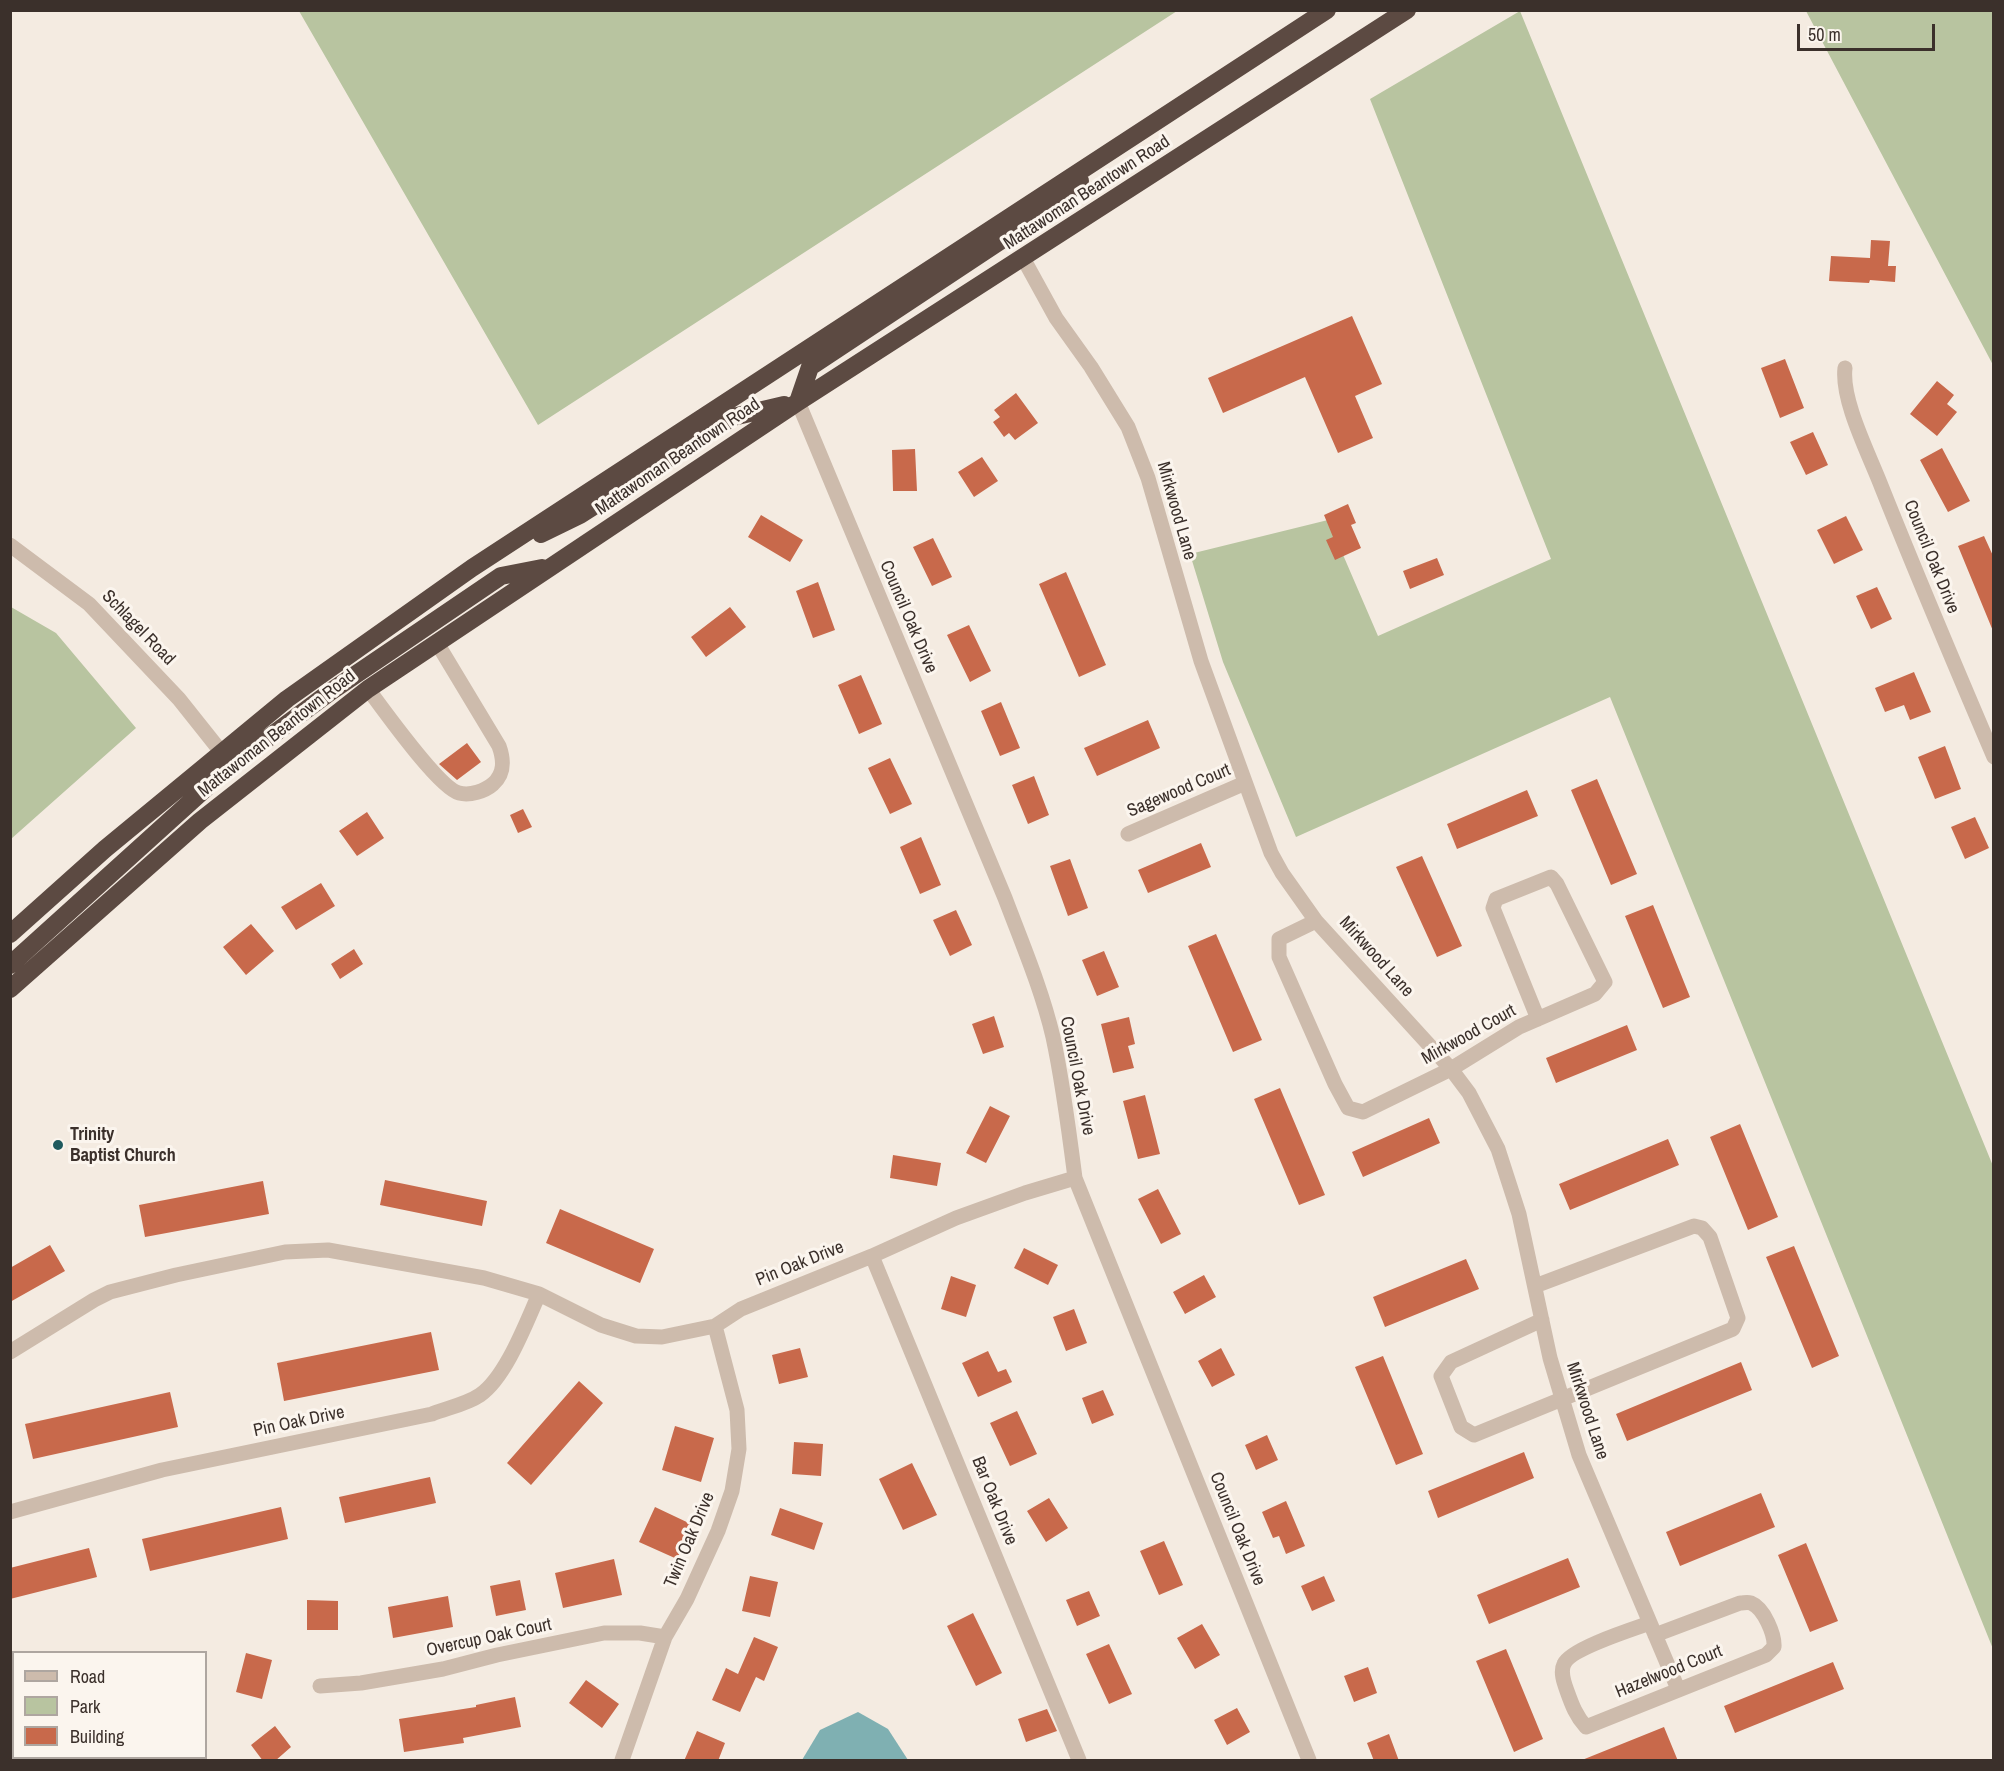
<!DOCTYPE html>
<html>
<head>
<meta charset="utf-8">
<style>
	body { margin:0 }
	#map { position:relative; width:2004px; height:1771px; overflow:hidden; background:#f4ebe1; font-family:"Archivo Narrow",sans-serif }
	canvas { display:block }
	.frame { position:absolute; inset:0; border:12px solid #3b302b; pointer-events:none }
	.legend { position:absolute; left:12px; top:1651px; width:195px; height:108px; box-sizing:border-box; background:#fbf5ee; border:2px solid #aea6a0; margin:0; padding:8px 10px; list-style:none; font-size:18px; color:#3b302b }
	.legend li { display:flex; align-items:center; gap:12px; height:30px }
	.legend b { width:30px; border:2px solid #aea6a0 }
	.scale { position:absolute; left:1797px; top:24px; width:138px; height:27px; box-sizing:border-box; border:3px solid #3b302b; border-top:0; padding-left:8px; font-size:18px; line-height:21px; white-space:nowrap; color:#3b302b; -webkit-text-stroke:4px #fbf5ee; paint-order:stroke }
</style>
</head>
<body>
<div id="map">
<canvas width="2004" height="1771"></canvas>
<div class="frame"></div>
<ul class="legend">
<li><b style="height:8px;background:#cdbbac"></b>Road</li>
<li><b style="height:16px;background:#b8c4a0"></b>Park</li>
<li><b style="height:16px;background:#c8694b"></b>Building</li>
</ul>
<div class="scale">50 m</div>
</div>
<script>
const ctx = document.querySelector('canvas').getContext('2d');
ctx.lineJoin = 'round';
function fillPath(path, color) {
  ctx.fillStyle = color;
  ctx.fill(path, 'evenodd');
}
function trace(path, color, width, dash) {
  ctx.strokeStyle = color;
  ctx.lineWidth = width;
  ctx.lineCap = dash ? 'butt' : 'round';
  ctx.setLineDash(dash || []);
  ctx.stroke(path);
}
function drawText(font, color, halo, rows, align = 'center') {
  ctx.font = font + ' "Archivo Narrow",sans-serif';
  ctx.lineWidth = 6;
  ctx.setLineDash([]);
  ctx.textBaseline = 'middle';
  ctx.strokeStyle = halo;
  ctx.fillStyle = color;
  for (const [text, x, y, turn = 0] of rows) {
    ctx.save();
    ctx.translate(x, y);
    ctx.rotate((+turn || 0) * Math.PI / 180);
    ctx.textAlign = isNaN(turn) ? turn : align;
    if (halo) ctx.strokeText(text, 0, 0);
    ctx.fillText(text, 0, 0);
    ctx.restore();
  }
}
fillPath(new Path2D(`
	M 299,11 L 1177,11 L 538,425 Z
	M 1520,11 L 1993,1166 L 1993,1649 L 1610,697 L 1296,837 L 1223,662 L 1190,554 L 1328,520 L 1378,636 L 1551,559 L 1370,99 Z
	M 1806,11 L 1993,11 L 1993,365 Z
	M 11,607 L 56,633 L 136,728 L 11,839 Z`), '#b8c4a0');
fillPath(new Path2D(`
	M 858,1712 L 888,1729 L 908,1760 L 802,1760 L 820,1730 Z`), '#7fb0b2');
fillPath(new Path2D(`
	M 1871,240 L 1890,241 L 1888,266 L 1896,266 L 1895,282 L 1870,280 L 1869,283 L 1829,281 L 1831,256 L 1870,258 Z
	M 1352,316 L 1382,384 L 1355,396 L 1373,438 L 1338,453 L 1305,377 L 1223,413 L 1208,378 Z
	M 1785,359 L 1804,408 L 1780,418 L 1761,368 Z
	M 1937,381 L 1954,395 L 1947,404 L 1957,412 L 1937,436 L 1910,414 Z
	M 1016,393 L 1038,423 L 1015,440 L 1009,433 L 1004,437 L 993,422 L 1000,417 L 994,410 Z
	M 1813,432 L 1828,465 L 1806,475 L 1790,442 Z
	M 1942,448 L 1970,501 L 1948,512 L 1920,460 Z
	M 915,449 L 917,491 L 893,491 L 892,450 Z
	M 982,457 L 998,481 L 974,497 L 958,472 Z
	M 1348,504 L 1356,523 L 1351,525 L 1361,548 L 1335,560 L 1326,540 L 1333,537 L 1324,515 Z
	M 761,515 L 803,540 L 790,562 L 748,537 Z
	M 1846,516 L 1863,550 L 1834,564 L 1817,530 Z
	M 1984,536 L 1994,558 L 1993,631 L 1958,546 Z
	M 933,538 L 952,577 L 932,586 L 913,547 Z
	M 1437,558 L 1444,575 L 1410,589 L 1403,571 Z
	M 1066,572 L 1106,665 L 1079,677 L 1039,584 Z
	M 818,582 L 835,630 L 813,638 L 796,591 Z
	M 1877,587 L 1892,619 L 1871,629 L 1856,596 Z
	M 730,607 L 746,627 L 706,657 L 691,637 Z
	M 969,625 L 991,671 L 970,682 L 947,635 Z
	M 1914,672 L 1931,712 L 1910,720 L 1904,705 L 1885,712 L 1875,688 Z
	M 861,675 L 882,724 L 859,734 L 838,685 Z
	M 1001,702 L 1020,748 L 1000,756 L 981,711 Z
	M 1148,720 L 1160,748 L 1097,776 L 1084,748 Z
	M 467,743 L 481,762 L 457,780 L 439,764 Z
	M 1945,746 L 1961,789 L 1935,799 L 1918,757 Z
	M 890,758 L 912,804 L 890,814 L 868,768 Z
	M 1034,776 L 1049,815 L 1028,824 L 1012,785 Z
	M 1597,779 L 1637,874 L 1611,885 L 1571,790 Z
	M 1527,790 L 1538,816 L 1457,849 L 1447,824 Z
	M 523,809 L 532,827 L 518,833 L 510,815 Z
	M 367,812 L 384,838 L 357,856 L 339,831 Z
	M 1975,817 L 1989,848 L 1965,859 L 1951,827 Z
	M 921,837 L 941,885 L 920,894 L 900,847 Z
	M 1201,843 L 1211,867 L 1148,893 L 1138,870 Z
	M 1422,856 L 1462,946 L 1437,957 L 1396,867 Z
	M 1070,859 L 1088,908 L 1068,916 L 1050,866 Z
	M 321,883 L 335,906 L 296,930 L 281,907 Z
	M 1653,905 L 1690,997 L 1663,1008 L 1625,916 Z
	M 956,910 L 972,945 L 950,956 L 933,920 Z
	M 251,924 L 274,951 L 246,975 L 223,947 Z
	M 1216,934 L 1262,1040 L 1233,1052 L 1188,946 Z
	M 354,949 L 363,964 L 340,979 L 331,964 Z
	M 1104,951 L 1119,987 L 1097,996 L 1082,960 Z
	M 994,1016 L 1004,1047 L 983,1054 L 972,1024 Z
	M 1129,1017 L 1135,1044 L 1128,1046 L 1134,1068 L 1113,1073 L 1101,1024 Z
	M 1627,1025 L 1637,1050 L 1556,1083 L 1546,1058 Z
	M 1280,1088 L 1325,1195 L 1299,1205 L 1254,1099 Z
	M 1145,1095 L 1160,1154 L 1138,1159 L 1123,1101 Z
	M 990,1106 L 1010,1116 L 986,1163 L 966,1153 Z
	M 1429,1118 L 1440,1143 L 1363,1177 L 1352,1152 Z
	M 1740,1124 L 1778,1217 L 1748,1230 L 1710,1137 Z
	M 1668,1139 L 1679,1165 L 1570,1210 L 1559,1184 Z
	M 893,1155 L 941,1163 L 937,1186 L 890,1178 Z
	M 385,1180 L 487,1201 L 482,1226 L 380,1205 Z
	M 263,1181 L 269,1214 L 145,1237 L 139,1205 Z
	M 1158,1189 L 1181,1234 L 1161,1244 L 1138,1199 Z
	M 560,1209 L 654,1249 L 640,1283 L 546,1243 Z
	M 50,1245 L 65,1271 L 10,1302 L 10,1268 Z
	M 1794,1246 L 1839,1356 L 1812,1368 L 1766,1257 Z
	M 1024,1248 L 1058,1265 L 1048,1285 L 1014,1268 Z
	M 1466,1259 L 1479,1289 L 1385,1327 L 1373,1297 Z
	M 1204,1275 L 1216,1297 L 1185,1314 L 1173,1292 Z
	M 951,1276 L 976,1285 L 966,1317 L 941,1309 Z
	M 1074,1309 L 1087,1343 L 1066,1351 L 1053,1317 Z
	M 431,1332 L 439,1370 L 284,1401 L 277,1363 Z
	M 800,1348 L 808,1377 L 779,1384 L 772,1355 Z
	M 1221,1348 L 1235,1375 L 1212,1387 L 1198,1361 Z
	M 988,1351 L 998,1372 L 1006,1369 L 1012,1382 L 978,1397 L 962,1363 Z
	M 1383,1356 L 1423,1454 L 1396,1465 L 1355,1367 Z
	M 1741,1362 L 1752,1390 L 1627,1441 L 1616,1414 Z
	M 579,1381 L 603,1403 L 531,1485 L 507,1463 Z
	M 1103,1390 L 1114,1415 L 1092,1424 L 1082,1398 Z
	M 170,1392 L 178,1427 L 33,1459 L 25,1424 Z
	M 1017,1411 L 1037,1454 L 1010,1466 L 990,1423 Z
	M 675,1426 L 714,1438 L 701,1482 L 662,1470 Z
	M 1267,1435 L 1278,1460 L 1256,1470 L 1245,1445 Z
	M 794,1442 L 823,1444 L 821,1476 L 792,1474 Z
	M 1524,1452 L 1534,1478 L 1438,1518 L 1428,1491 Z
	M 912,1463 L 937,1515 L 903,1530 L 879,1479 Z
	M 430,1477 L 436,1503 L 345,1523 L 339,1497 Z
	M 1761,1493 L 1775,1527 L 1680,1566 L 1666,1532 Z
	M 1049,1498 L 1068,1528 L 1046,1542 L 1027,1511 Z
	M 1286,1501 L 1305,1546 L 1286,1554 L 1279,1536 L 1273,1538 L 1262,1512 Z
	M 281,1507 L 288,1539 L 150,1571 L 142,1539 Z
	M 655,1507 L 693,1525 L 677,1559 L 639,1542 Z
	M 780,1508 L 823,1523 L 814,1550 L 771,1535 Z
	M 1164,1541 L 1183,1585 L 1159,1595 L 1140,1551 Z
	M 1806,1543 L 1838,1621 L 1810,1632 L 1778,1555 Z
	M 89,1548 L 97,1577 L 10,1599 L 10,1568 Z
	M 1568,1558 L 1580,1587 L 1489,1624 L 1477,1595 Z
	M 614,1559 L 622,1595 L 563,1608 L 555,1573 Z
	M 750,1576 L 778,1582 L 770,1617 L 742,1611 Z
	M 1324,1576 L 1335,1601 L 1312,1611 L 1301,1586 Z
	M 520,1580 L 526,1610 L 496,1616 L 490,1586 Z
	M 1089,1591 L 1100,1616 L 1077,1626 L 1066,1600 Z
	M 448,1596 L 453,1627 L 393,1638 L 388,1607 Z
	M 307,1600 L 338,1601 L 338,1630 L 307,1630 Z
	M 973,1613 L 1002,1673 L 976,1686 L 947,1626 Z
	M 1202,1624 L 1220,1655 L 1195,1669 L 1177,1638 Z
	M 754,1637 L 778,1647 L 764,1681 L 756,1677 L 740,1712 L 712,1700 L 726,1668 L 738,1674 Z
	M 1109,1644 L 1132,1694 L 1109,1704 L 1086,1654 Z
	M 1506,1649 L 1543,1739 L 1514,1752 L 1476,1661 Z
	M 246,1653 L 272,1660 L 262,1699 L 236,1692 Z
	M 1833,1662 L 1844,1689 L 1735,1733 L 1724,1706 Z
	M 1368,1667 L 1377,1693 L 1354,1702 L 1344,1676 Z
	M 586,1680 L 619,1704 L 602,1728 L 569,1703 Z
	M 515,1697 L 521,1727 L 463,1738 L 464,1743 L 404,1752 L 399,1719 L 476,1707 L 476,1705 Z
	M 1237,1708 L 1250,1732 L 1227,1745 L 1214,1720 Z
	M 1047,1709 L 1057,1731 L 1026,1742 L 1018,1719 Z
	M 275,1726 L 291,1747 L 275,1761 L 263,1761 L 251,1745 Z
	M 1664,1727 L 1678,1761 L 1582,1761 L 1582,1760 Z
	M 697,1731 L 725,1743 L 718,1761 L 684,1761 Z
	M 1389,1734 L 1399,1761 L 1374,1761 L 1367,1743 Z`), '#c8694b');
trace(new Path2D(`
	M 1023,258 L 1056,318 L 1091,367 L 1128,427 L 1148,478 L 1201,661 L 1271,853 L 1282,873 L 1316,921 L 1451,1069 L 1469,1093 L 1498,1149 L 1519,1214 L 1550,1358 L 1579,1455 L 1678,1689
	M 1845,368 C 1841,401 1870,456 1882,488 C 1918,578 1956,668 1994,757
	M 798,402 L 1005,898 C 1022,943 1042,990 1053,1037 C 1063,1083 1069,1131 1075,1178 L 1309,1760
	M 10,545 L 89,604 L 179,699 L 222,753
	M 368,689 C 383,709 439,788 459,793 C 470,796 485,791 493,784 C 505,773 504,760 499,746 L 437,643
	M 1128,834 L 1245,783
	M 1316,921 L 1279,939 L 1279,957 L 1335,1084 L 1348,1108 L 1363,1112 L 1451,1069 L 1519,1027 L 1595,994 L 1605,982 L 1557,884 L 1551,877 L 1496,899 L 1493,908 L 1538,1019
	M 872,1256 L 1079,1760
	M 1535,1286 L 1694,1226 L 1702,1228 L 1710,1237 L 1738,1318 L 1733,1329 L 1474,1435 L 1461,1427 L 1441,1376 L 1451,1362 L 1542,1320
	M 539,1294 L 601,1325 L 636,1336 L 662,1337 L 715,1326 L 741,1309 L 872,1256 L 956,1218 L 1025,1193 L 1075,1178
	M 10,1352 L 94,1300 L 110,1292 L 176,1275 L 285,1252 L 328,1250 L 484,1278 L 539,1294 C 526,1323 506,1377 480,1395 C 467,1404 447,1408 432,1414 L 162,1470 L 10,1512
	M 1650,1623 C 1633,1629 1570,1649 1564,1664 C 1560,1672 1564,1683 1567,1691 C 1572,1705 1576,1716 1586,1727 L 1766,1655 L 1774,1647 C 1775,1635 1764,1608 1751,1603 C 1747,1602 1744,1603 1740,1603 L 1655,1635
	M 320,1686 L 361,1683 L 443,1669 L 497,1655 L 604,1633 L 640,1633 L 665,1637
	M 13,1760 L 15,1758
	M 622,1760 L 665,1637 L 687,1599 L 718,1531 L 732,1491 L 739,1449 L 737,1410 L 715,1326`), '#cdbbac', 15);
trace(new Path2D(`
	M 798,402 L 810,367 L 1059,202 L 1080,181
	M 541,534 L 580,515 L 733,417 L 784,405
	M 222,753 L 239,753 L 252,750 L 330,692 L 501,576 L 542,568
	M 10,934 L 105,849 L 287,699 L 472,568 L 1327,10
	M 10,965 L 207,787 C 217,776 221,768 222,753
	M 10,989 L 200,821 L 368,689 L 798,402 L 1407,10`), '#5c4a42', 18);
for (const [x, y, r, color] of [
	[58,1145,6,"#1f5a5e"]
]) {
  const dot = new Path2D();
  dot.arc(x, y, r, 0, 2 * Math.PI);
  ctx.fillStyle = color;
  ctx.fill(dot);
  trace(dot, '#fbf5ee', 2);
}
drawText('18px', '#3b302b', '#fbf5ee', [
	["Mattawoman Beantown Road",1087,193,-33],
	["Mattawoman Beantown Road",678,457,-34],
	["Mirkwood Lane",1176,511,74],
	["Council Oak Drive",1931,557,68],
	["Council Oak Drive",908,617,67],
	["Schlagel Road",138,628,46],
	["Mattawoman Beantown Road",277,734,-38],
	["Sagewood Court",1179,791,-23],
	["Mirkwood Lane",1376,957,48],
	["Mirkwood Court",1469,1035,-29],
	["Council Oak Drive",1077,1076,79],
	["Pin Oak Drive",800,1264,-22],
	["Mirkwood Lane",1587,1411,72],
	["Pin Oak Drive",299,1422,-12],
	["Bar Oak Drive",994,1501,68],
	["Council Oak Drive",1237,1529,68],
	["Twin Oak Drive",690,1540,-67],
	["Overcup Oak Court",489,1638,-12],
	["Hazelwood Court",1669,1672,-22]
]);
drawText('bold 18px', '#3b302b', '#fbf5ee', [
	["Trinity",70,1135],
	["Baptist Church",70,1156]
], 'left');
</script>
</body>
</html>
